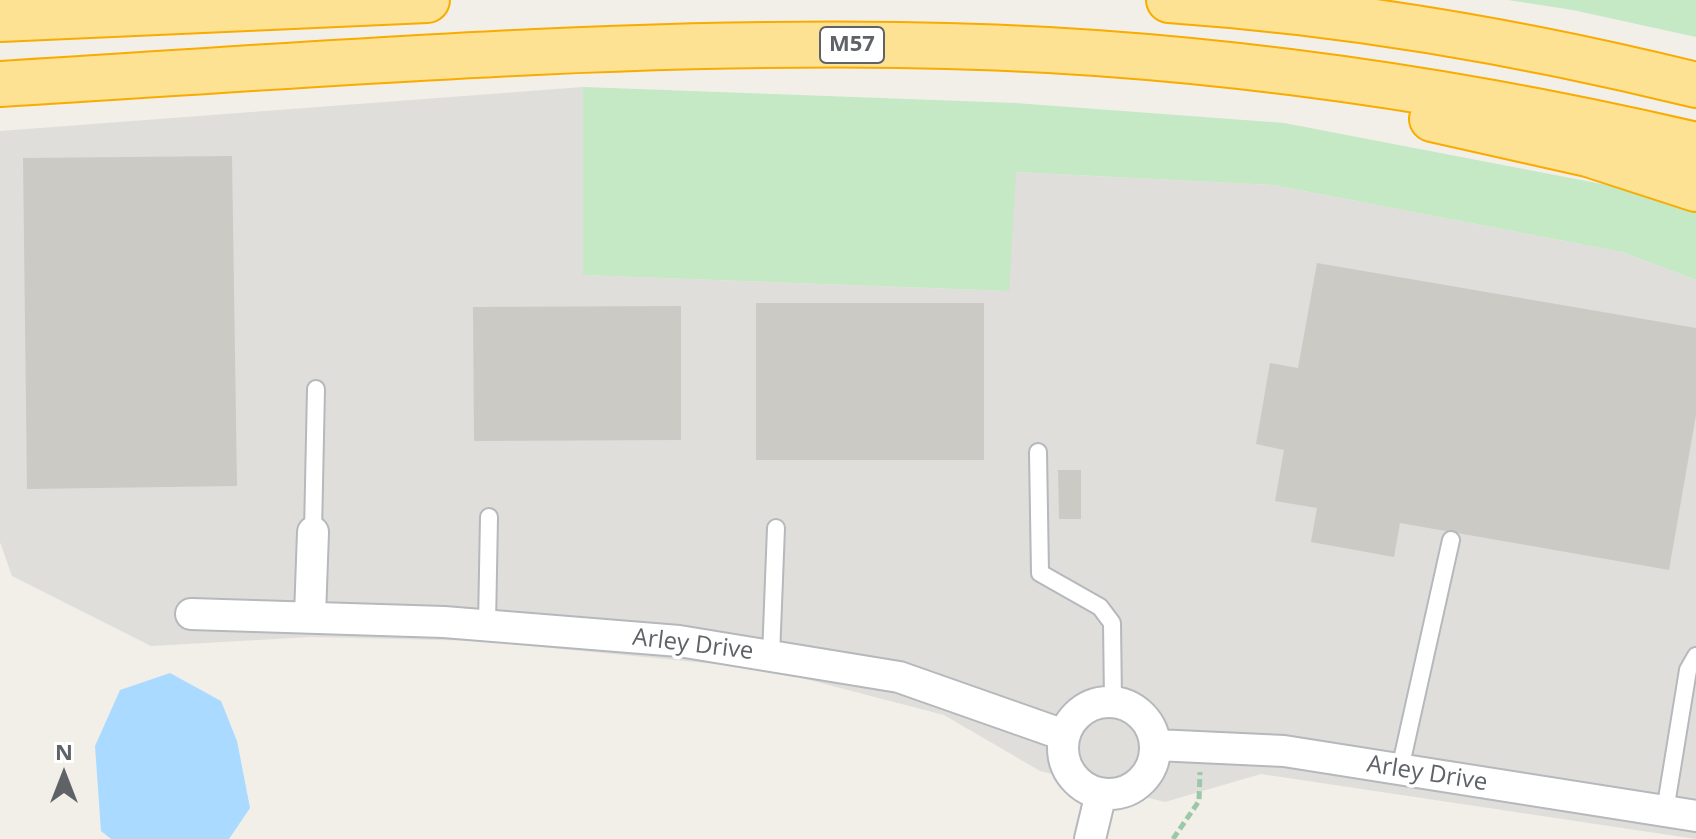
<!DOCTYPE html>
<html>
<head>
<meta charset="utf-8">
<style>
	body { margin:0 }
	#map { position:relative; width:1696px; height:839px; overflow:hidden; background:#f1efe8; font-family:"Open Sans",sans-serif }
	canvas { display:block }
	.north { position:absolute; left:24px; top:735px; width:80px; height:80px; -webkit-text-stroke:6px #fff; paint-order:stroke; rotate:0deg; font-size:22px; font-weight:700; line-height:32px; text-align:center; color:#5f6368 }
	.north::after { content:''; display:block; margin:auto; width:28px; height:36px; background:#5f6368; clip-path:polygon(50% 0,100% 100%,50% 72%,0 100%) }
</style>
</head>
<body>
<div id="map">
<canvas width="1696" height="839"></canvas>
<div class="north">N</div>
</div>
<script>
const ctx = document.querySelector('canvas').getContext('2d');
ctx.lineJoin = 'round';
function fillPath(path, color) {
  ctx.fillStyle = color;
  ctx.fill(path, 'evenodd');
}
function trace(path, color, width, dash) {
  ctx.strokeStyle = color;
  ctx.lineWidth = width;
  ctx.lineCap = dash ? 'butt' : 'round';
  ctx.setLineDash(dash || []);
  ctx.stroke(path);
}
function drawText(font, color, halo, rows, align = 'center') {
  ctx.font = font + ' "Open Sans",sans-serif';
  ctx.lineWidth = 7;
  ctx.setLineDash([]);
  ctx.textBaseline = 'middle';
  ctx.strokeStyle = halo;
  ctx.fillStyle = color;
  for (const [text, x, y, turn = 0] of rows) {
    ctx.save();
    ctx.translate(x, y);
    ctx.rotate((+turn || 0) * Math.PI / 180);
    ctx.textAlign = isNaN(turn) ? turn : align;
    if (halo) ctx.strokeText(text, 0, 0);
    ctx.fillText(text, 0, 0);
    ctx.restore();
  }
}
fillPath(new Path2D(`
	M 583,87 L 584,275 L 1008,291 L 1015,172 L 1273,185 L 1622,252 L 1696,280 L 1696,839 L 1261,774 L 1165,802 L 1040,771 L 944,715 L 767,669 L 480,641 L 311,637 L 151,646 L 12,576 L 0,542 L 0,131 Z`), '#e0deda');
fillPath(new Path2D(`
	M 1508,0 L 1696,0 L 1696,37 L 1573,10 Z
	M 583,87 L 1015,103 L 1284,123 L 1633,190 L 1696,212 L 1696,280 L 1622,252 L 1273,185 L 1016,172 L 1009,291 L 583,275 Z`), '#c5e8c5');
fillPath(new Path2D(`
	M 170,673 L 221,701 L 237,741 L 250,808 L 229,839 L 111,839 L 101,831 L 95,746 L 120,690 Z`), '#aadaff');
fillPath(new Path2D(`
	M 232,156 L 237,486 L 27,489 L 23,158 Z
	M 1317,263 L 1696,328 L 1696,415 L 1669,570 L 1400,523 L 1394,557 L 1311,542 L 1317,508 L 1275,501 L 1284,450 L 1256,444 L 1270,363 L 1298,368 Z
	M 756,303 L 984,303 L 984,460 L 756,460 Z
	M 681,306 L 681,440 L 474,441 L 473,307 Z
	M 1058,470 L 1081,470 L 1081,519 L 1059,519 Z`), '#cccac5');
const service = new Path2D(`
	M 1038,452 L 1040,573 L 1100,607 L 1112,623 L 1113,701
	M 313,532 L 316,389
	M 487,625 L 489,517
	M 771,656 L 776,528
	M 1400,769 L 1451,540
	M 1665,811 L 1688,670 L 1696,656`);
const minor = new Path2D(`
	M 191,614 L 444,622 L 679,641 L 899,677 L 1064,735
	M 310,616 L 313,532
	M1063 748a46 46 0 1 1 92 0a46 46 0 1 1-92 0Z
	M 1156,745 L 1284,751 L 1696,816
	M 1090,839 L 1101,793`);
const motorway = new Path2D(`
	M 1169,0 C 1343,12 1526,43 1696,85
	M 0,19 L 427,0
	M 0,84 C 299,66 599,41 899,45 C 1168,48 1434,84 1696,145
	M 1432,119 L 1588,154 L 1696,189`);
trace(service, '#b5b8bc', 20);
trace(minor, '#b5b8bc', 34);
trace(motorway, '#f9ab00', 48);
trace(new Path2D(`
	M 1173,839 L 1199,801 L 1200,772`), '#9cc7a9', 5, [8, 4]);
trace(service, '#fff', 16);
trace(minor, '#fff', 30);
trace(motorway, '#fde293', 44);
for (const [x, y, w] of [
	[852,45,64]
]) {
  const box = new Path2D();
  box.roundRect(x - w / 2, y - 18, w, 36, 6);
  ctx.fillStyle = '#fff';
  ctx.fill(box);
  trace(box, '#5f6368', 2);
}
drawText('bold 22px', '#5f6368', null, [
	["M57",852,45]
]);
drawText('24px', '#5f6368', '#fff', [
	["Arley Drive",693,645,7],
	["Arley Drive",1427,774,9]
]);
</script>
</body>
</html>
